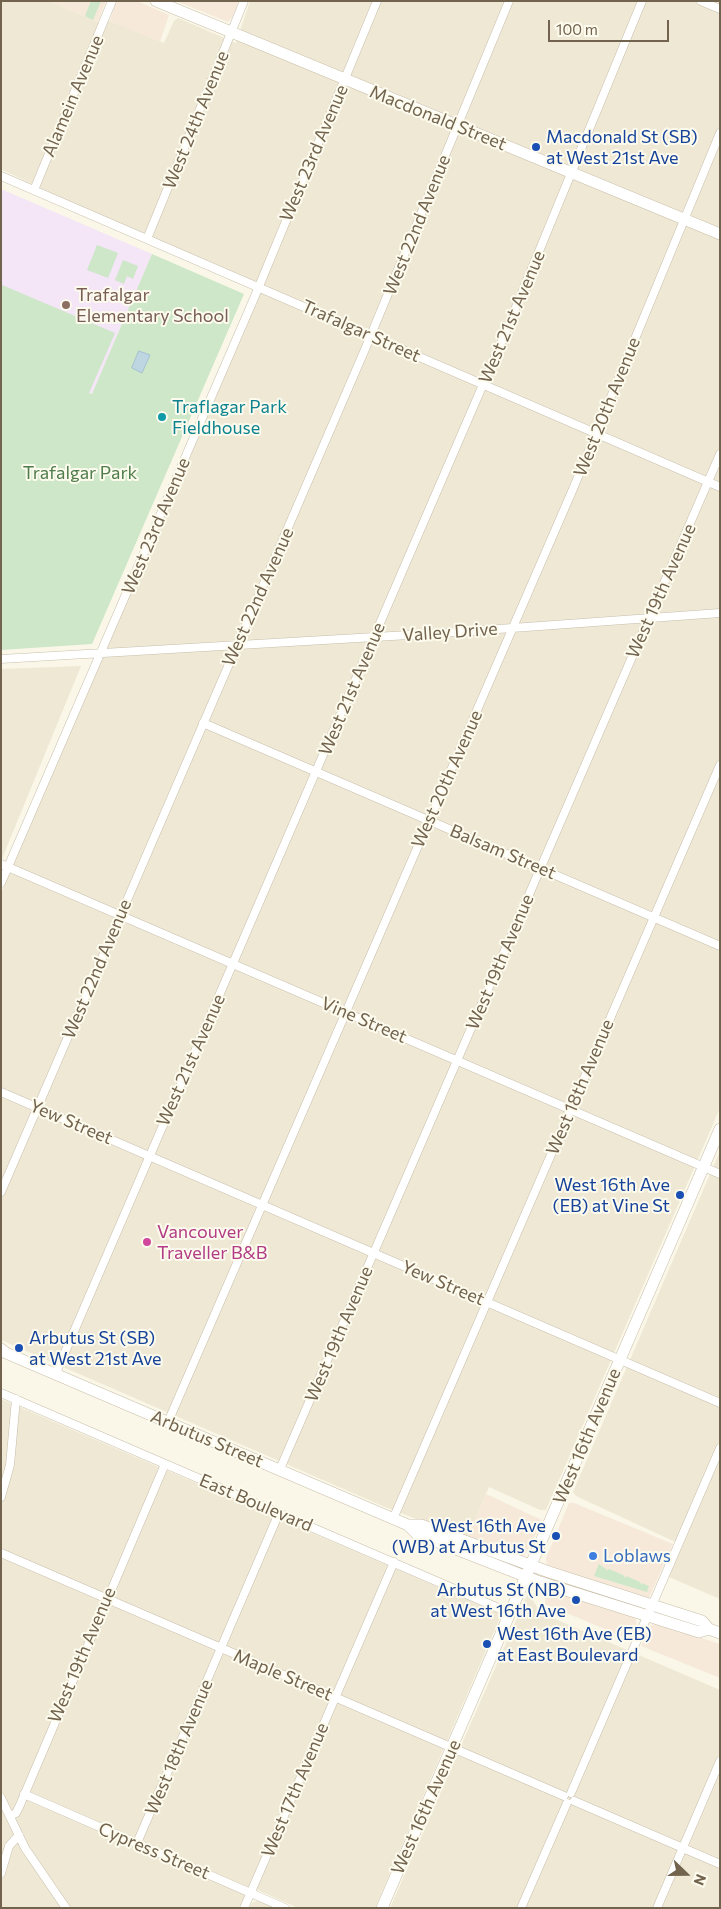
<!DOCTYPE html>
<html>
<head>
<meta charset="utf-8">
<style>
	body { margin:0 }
	#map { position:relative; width:721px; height:1909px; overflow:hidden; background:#faf7e8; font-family:Commissioner,sans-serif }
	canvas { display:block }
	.frame { position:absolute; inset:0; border:2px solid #72634e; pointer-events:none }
	.north { position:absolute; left:661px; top:1849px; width:50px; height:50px; -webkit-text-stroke:4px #fdfbee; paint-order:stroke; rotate:112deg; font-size:14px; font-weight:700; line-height:20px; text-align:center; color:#72634e }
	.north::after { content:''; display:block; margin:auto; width:18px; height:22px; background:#72634e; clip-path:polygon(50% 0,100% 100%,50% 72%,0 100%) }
	.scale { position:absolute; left:548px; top:20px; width:121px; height:22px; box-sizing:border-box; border:2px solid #72634e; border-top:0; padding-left:6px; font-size:15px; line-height:18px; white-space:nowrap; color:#72634e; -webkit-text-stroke:4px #fdfbee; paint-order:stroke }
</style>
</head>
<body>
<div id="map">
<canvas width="721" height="1909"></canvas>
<div class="frame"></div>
<div class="north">N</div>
<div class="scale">100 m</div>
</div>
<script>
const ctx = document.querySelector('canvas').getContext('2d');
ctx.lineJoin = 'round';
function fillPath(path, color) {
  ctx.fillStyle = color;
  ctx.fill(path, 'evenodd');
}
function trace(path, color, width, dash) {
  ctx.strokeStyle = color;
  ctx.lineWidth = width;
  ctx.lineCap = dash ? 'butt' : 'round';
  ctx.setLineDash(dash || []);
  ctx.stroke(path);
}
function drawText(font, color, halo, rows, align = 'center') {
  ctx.font = font + ' Commissioner,sans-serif';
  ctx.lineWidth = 4;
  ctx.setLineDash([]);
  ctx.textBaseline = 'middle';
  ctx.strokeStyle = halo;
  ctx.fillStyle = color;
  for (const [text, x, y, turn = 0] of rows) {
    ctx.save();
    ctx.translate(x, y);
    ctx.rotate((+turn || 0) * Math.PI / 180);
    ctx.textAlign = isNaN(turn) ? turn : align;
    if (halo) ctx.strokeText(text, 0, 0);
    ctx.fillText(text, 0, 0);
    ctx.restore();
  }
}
fillPath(new Path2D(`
	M 1,1 L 49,1 L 98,22 L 110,21 L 164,43 L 174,21 L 178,18 L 236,43 L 250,1 L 720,1 L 720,1108 L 546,1510 L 540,1510 L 489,1487 L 467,1538 L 385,1507 L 1,1340 L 1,893 L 261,284 L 93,214 L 1,169 Z
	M 81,666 L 1,861 L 1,669 Z
	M 720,1151 L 720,1599 L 669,1577 L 682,1545 L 576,1496 L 573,1492 Z
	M 1,1399 L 498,1613 L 499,1620 L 375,1908 L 298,1908 L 249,1886 L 240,1908 L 1,1908 Z
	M 528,1593 L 541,1613 L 720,1690 L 720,1908 L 390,1908 Z
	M 257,1901 L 275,1908 L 250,1908 L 252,1903 Z`), '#eee8d4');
fillPath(new Path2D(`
	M 49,1 L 106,1 L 98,22 Z
	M 116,1 L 137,1 L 169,15 L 160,42 L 110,21 Z
	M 176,1 L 239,1 L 232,18 L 228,22 Z
	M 486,1494 L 542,1520 L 529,1549 L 523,1556 L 521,1557 L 467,1538 Z
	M 569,1503 L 574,1503 L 673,1544 L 648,1600 L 547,1565 L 546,1558 Z
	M 546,1589 L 635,1617 L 637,1627 L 631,1640 L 545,1604 Z
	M 656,1623 L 720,1644 L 720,1678 L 641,1646 L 650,1626 Z`), '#f6e9da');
fillPath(new Path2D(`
	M 1,189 L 152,254 L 92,394 L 1,355 Z`), '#f4e5f7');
fillPath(new Path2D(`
	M 91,1 L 101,1 L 93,20 L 85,16 Z
	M 97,245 L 118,253 L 108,278 L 87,270 Z
	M 152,254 L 244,294 L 92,644 L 1,650 L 1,287 L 2,285 L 115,333 L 89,393 L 92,394 Z
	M 123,260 L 138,266 L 133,279 L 127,276 L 124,284 L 115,280 Z
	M 599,1564 L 607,1570 L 609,1569 L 623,1575 L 625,1578 L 626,1576 L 640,1582 L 641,1585 L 642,1583 L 649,1586 L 647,1592 L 594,1576 Z`), '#cde7c8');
const water = new Path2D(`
	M 139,351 L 150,355 L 142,373 L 132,368 Z`);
fillPath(water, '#bed5e2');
trace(water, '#a5c1d3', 1);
const street = new Path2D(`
	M 701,1 L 720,9
	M 1,176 L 720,487
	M 34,190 L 112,1
	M 147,239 L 244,1
	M 1,659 L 443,633 L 720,613
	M 203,723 L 720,946
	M 1,864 L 720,1174
	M 1,883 L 255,296 L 377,1
	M 1,1092 L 720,1403
	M 1,1192 L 366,347 L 509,1
	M 56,1373 L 507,329 L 642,1
	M 1,1393 L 510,1613
	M 168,1422 L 573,489 L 720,133
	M 280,1469 L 720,454
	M 1,1497 L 10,1465 L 16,1399
	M 393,1519 L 720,765
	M 1,1553 L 564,1796
	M 571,1793 L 720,1448
	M 24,1794 L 285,1908
	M 1,1798 L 25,1848 L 66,1908
	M 574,1801 L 720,1864
	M 10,1816 L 16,1813 L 20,1805 L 165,1464
	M 137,1843 L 279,1513
	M 1,1873 L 9,1846 L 19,1835
	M 244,1908 L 394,1562
	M 521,1908 L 567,1803
	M 657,1908 L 720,1761`);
const secondary = new Path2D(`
	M 156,1 L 720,234
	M 1,1349 L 6,1353 L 408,1525 L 417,1534 L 540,1582 L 699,1632 L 709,1629
	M 408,1525 L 421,1525 L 549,1572 L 702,1621 L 709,1629 L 720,1633
	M 382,1908 L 720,1129`);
trace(street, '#c8bfac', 9);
trace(secondary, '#c9bea8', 12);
trace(street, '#fff', 8);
trace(secondary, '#fff', 11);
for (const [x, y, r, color] of [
	[536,147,5,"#1a4fb4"],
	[66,305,5,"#8d6e63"],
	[162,417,5,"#0f9aa8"],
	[680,1195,5,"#1a4fb4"],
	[147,1242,5,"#d1479c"],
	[19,1348,5,"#1a4fb4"],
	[556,1536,5,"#1a4fb4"],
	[593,1556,5,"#3f7fe0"],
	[576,1600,5,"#1a4fb4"],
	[487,1644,5,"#1a4fb4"]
]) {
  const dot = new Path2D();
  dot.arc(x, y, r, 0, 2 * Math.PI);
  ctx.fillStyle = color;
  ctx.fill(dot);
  trace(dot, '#fdfbee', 2);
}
drawText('18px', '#72634e', '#fdfbee', [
	["Alamein Avenue",73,96,-67],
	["Macdonald Street",438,118,22],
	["West 24th Avenue",196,120,-68],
	["West 23rd Avenue",314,153,-67],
	["West 22nd Avenue",417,225,-68],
	["West 21st Avenue",512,317,-67],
	["Trafalgar Street",361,331,24],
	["West 20th Avenue",607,407,-68],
	["West 23rd Avenue",156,526,-67],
	["West 19th Avenue",661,591,-66],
	["West 22nd Avenue",258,597,-66],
	["Valley Drive",450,632,-4],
	["West 21st Avenue",352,689,-67],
	["West 20th Avenue",447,779,-66],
	["Balsam Street",503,852,23],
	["West 19th Avenue",500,962,-67],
	["West 22nd Avenue",97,969,-67],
	["Vine Street",364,1020,23],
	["West 21st Avenue",191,1060,-66],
	["West 18th Avenue",580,1087,-67],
	["Yew Street",71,1122,23],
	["Yew Street",443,1283,23],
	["West 19th Avenue",339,1334,-67],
	["West 16th Avenue",587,1436,-67],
	["Arbutus Street",207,1439,23],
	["East Boulevard",256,1503,23],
	["West 19th Avenue",82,1655,-67],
	["Maple Street",283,1675,23],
	["West 18th Avenue",179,1747,-67],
	["West 17th Avenue",295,1790,-67],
	["West 16th Avenue",426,1807,-66],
	["Cypress Street",154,1851,23]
]);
drawText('18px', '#164399', '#fdfbee', [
	["Macdonald St (SB)",546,137],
	["at West 21st Ave",546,158],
	["West 16th Ave",670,1185,"right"],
	["(EB) at Vine St",670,1206,"right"],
	["Arbutus St (SB)",29,1338],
	["at West 21st Ave",29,1359],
	["West 16th Ave",546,1526,"right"],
	["(WB) at Arbutus St",546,1547,"right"],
	["Arbutus St (NB)",566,1590,"right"],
	["at West 16th Ave",566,1611,"right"],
	["West 16th Ave (EB)",497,1634],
	["at East Boulevard",497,1655]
], 'left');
drawText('18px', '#785e54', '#fdfbee', [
	["Trafalgar",76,295],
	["Elementary School",76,316]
], 'left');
drawText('18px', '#0d838f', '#fdfbee', [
	["Traflagar Park",172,407],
	["Fieldhouse",172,428]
], 'left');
drawText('18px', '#4e7c4b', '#fdfbee', [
	["Trafalgar Park",80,473]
]);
drawText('18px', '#b23c85', '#fdfbee', [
	["Vancouver",157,1232],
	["Traveller B&B",157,1253]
], 'left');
drawText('18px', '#366cbe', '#fdfbee', [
	["Loblaws",603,1556]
], 'left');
</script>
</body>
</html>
